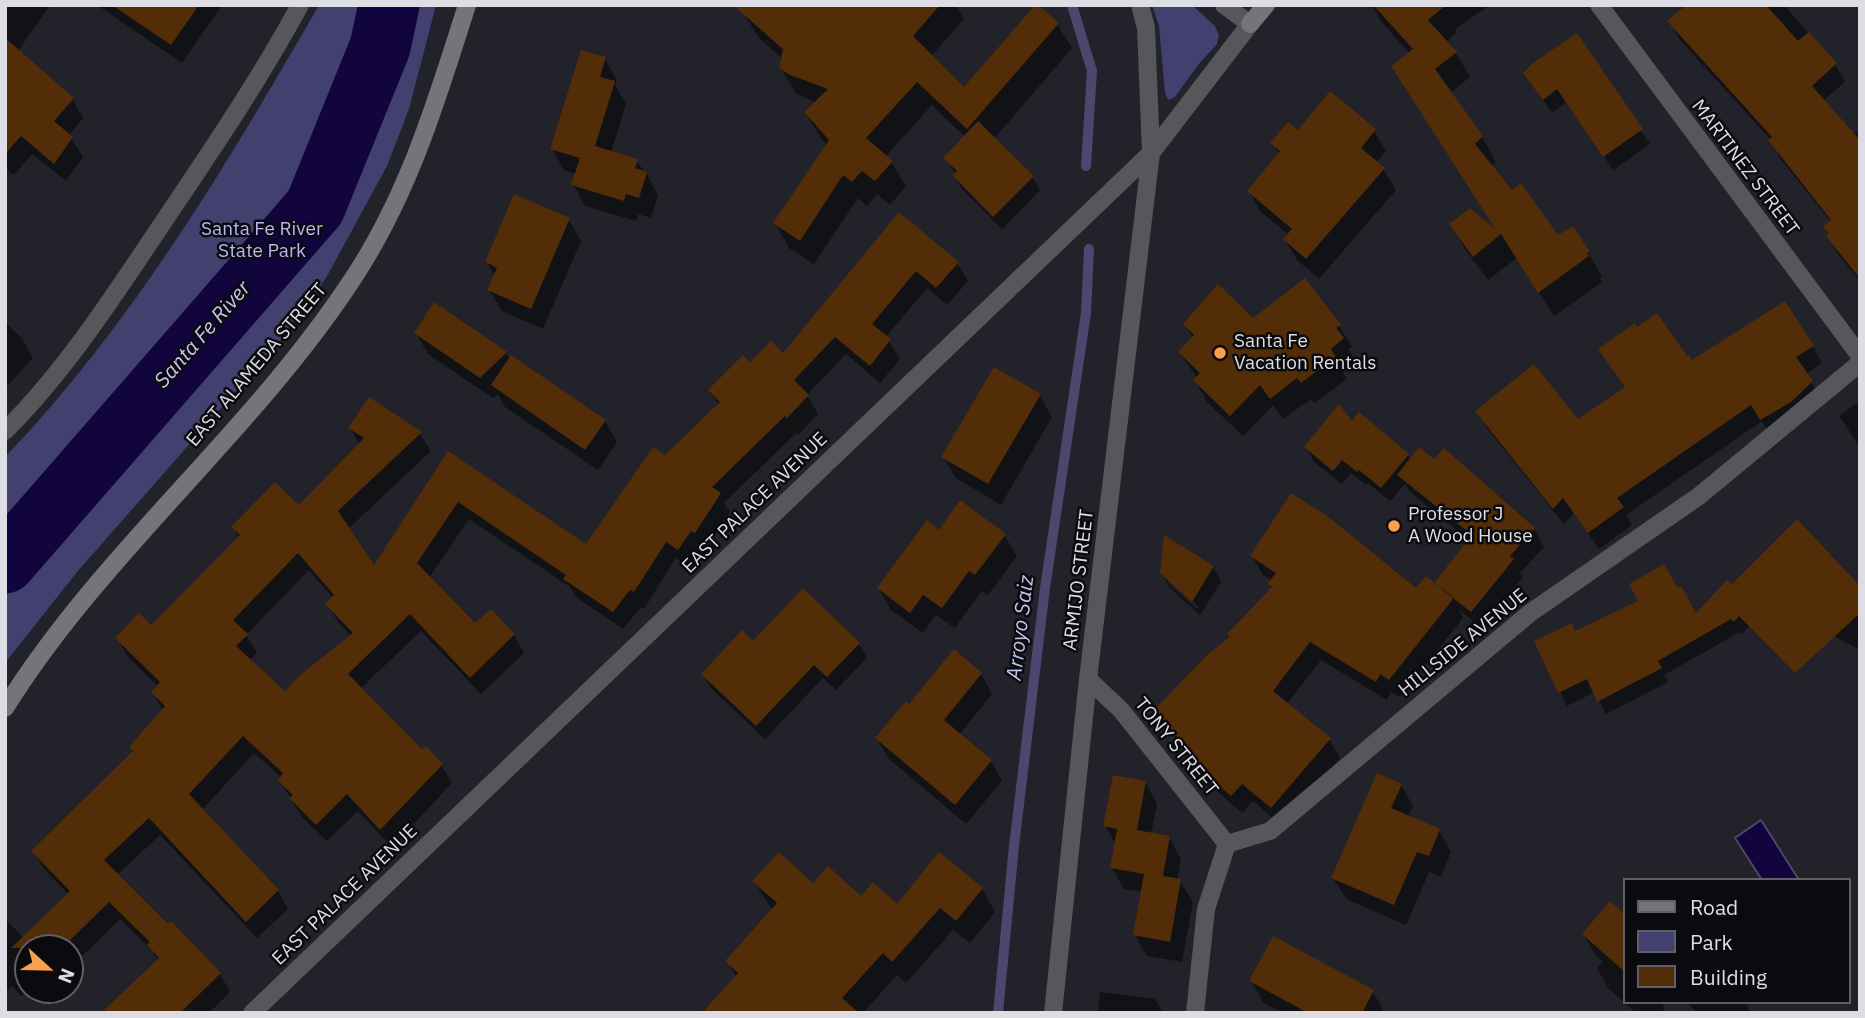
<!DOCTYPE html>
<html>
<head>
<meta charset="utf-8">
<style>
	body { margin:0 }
	#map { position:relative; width:1865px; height:1018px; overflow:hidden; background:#21222a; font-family:"IBM Plex Sans",sans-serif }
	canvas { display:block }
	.frame { position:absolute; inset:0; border:7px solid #dddde3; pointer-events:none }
	.legend { position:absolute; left:1623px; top:878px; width:228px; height:126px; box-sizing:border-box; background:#0b0b0f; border:2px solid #5f5f64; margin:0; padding:9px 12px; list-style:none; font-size:21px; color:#dddde3 }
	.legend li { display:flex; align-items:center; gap:14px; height:35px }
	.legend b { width:35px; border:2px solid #5f5f64 }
	.north { position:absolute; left:14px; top:934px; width:70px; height:70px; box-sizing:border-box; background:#0b0b0f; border:2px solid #5f5f64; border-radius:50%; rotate:112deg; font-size:19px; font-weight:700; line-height:28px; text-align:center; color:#dddde3 }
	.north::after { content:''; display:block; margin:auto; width:24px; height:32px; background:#fa9f4e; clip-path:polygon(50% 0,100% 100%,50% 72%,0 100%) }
</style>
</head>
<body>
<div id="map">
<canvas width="1865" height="1018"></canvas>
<div class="frame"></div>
<ul class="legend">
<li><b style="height:9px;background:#74747b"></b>Road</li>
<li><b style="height:19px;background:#41406f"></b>Park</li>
<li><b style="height:19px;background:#532d07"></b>Building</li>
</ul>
<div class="north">N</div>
</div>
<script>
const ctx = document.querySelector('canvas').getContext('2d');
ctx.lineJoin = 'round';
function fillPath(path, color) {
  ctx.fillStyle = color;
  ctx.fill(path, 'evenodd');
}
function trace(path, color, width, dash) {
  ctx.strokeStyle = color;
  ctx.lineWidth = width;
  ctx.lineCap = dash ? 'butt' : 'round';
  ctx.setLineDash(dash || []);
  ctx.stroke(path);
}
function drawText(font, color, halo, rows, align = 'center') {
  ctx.font = font + ' "IBM Plex Sans",sans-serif';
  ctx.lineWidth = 5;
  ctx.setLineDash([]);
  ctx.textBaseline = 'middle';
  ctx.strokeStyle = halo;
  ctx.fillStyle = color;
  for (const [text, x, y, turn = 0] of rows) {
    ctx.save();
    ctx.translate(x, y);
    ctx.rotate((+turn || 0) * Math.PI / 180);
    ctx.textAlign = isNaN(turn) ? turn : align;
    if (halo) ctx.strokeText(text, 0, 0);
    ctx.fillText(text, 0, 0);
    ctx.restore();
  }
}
fillPath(new Path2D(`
	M 319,5 L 436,5 L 409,109 L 387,166 L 326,278 L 281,340 L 77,572 L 5,663 L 5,457 C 132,325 228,163 319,5 Z
	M 1152,5 L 1192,5 L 1215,26 L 1219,35 L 1217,44 L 1198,65 L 1175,97 L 1168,100 L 1165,93 L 1159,26 Z`), '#41406f');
const water = new Path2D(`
	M 1761,820 L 1799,880 L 1762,880 L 1735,838 Z`);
fillPath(water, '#12053d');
trace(water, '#4f466f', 2);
fillPath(new Path2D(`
	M 5,5 L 50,5 L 18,51 L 72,99 L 83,118 L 69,135 L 83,157 L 66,181 L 32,154 L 14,175 L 5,168 Z
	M 97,5 L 222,5 L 182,63 Z
	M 754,5 L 956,5 L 964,19 L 931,56 L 964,90 L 1057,24 L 1072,48 L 994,139 L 1032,177 L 1040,190 L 1002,229 L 962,189 L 954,176 L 956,174 L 945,158 L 965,137 L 932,105 L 885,157 L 891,162 L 906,186 L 890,205 L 877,194 L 867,206 L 858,198 L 814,264 L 789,248 L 775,223 L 827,145 L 820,137 L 806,113 L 816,103 L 796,93 L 781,68 L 783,59 L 759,38 L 744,14 Z
	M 1372,5 L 1490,5 L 1455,29 L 1456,33 L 1446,42 L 1456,53 L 1470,77 L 1450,93 L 1482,137 L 1496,162 L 1491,167 L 1511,192 L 1558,237 L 1588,252 L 1602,277 L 1600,279 L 1602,282 L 1554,316 L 1517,258 L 1488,280 L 1465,249 L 1451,224 L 1499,234 L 1410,54 L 1381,21 Z
	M 1688,5 L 1784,5 L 1835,64 L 1845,82 L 1823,101 L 1853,135 L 1856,132 L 1860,137 L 1860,277 L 1858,279 L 1838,254 L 1828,237 L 1830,235 L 1831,222 L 1780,158 L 1771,140 L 1679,39 L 1670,21 Z
	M 1577,35 L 1650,144 L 1613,170 L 1566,102 L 1552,113 L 1525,73 Z
	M 605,59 L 617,80 L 615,85 L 626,104 L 611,153 L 636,161 L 646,173 L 658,195 L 651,218 L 638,214 L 636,221 L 585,206 L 573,184 L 576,174 L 564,170 L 552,149 Z
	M 1374,131 L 1386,151 L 1376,163 L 1384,170 L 1396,190 L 1319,279 L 1297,260 L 1285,240 L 1289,235 L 1261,212 L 1249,191 L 1280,155 L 1273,143 L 1298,132 Z
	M 900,215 L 957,263 L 968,281 L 947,305 L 927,288 L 886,337 L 900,359 L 880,383 L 846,354 L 807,395 L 818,414 L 798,435 L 796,433 L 724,503 L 730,512 L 705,550 L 702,548 L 689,567 L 676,558 L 644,609 L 641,607 L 623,629 L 576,597 L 570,587 L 469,519 L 429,578 L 475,626 L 491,611 L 514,635 L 524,653 L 481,694 L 421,631 L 360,689 L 422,752 L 441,765 L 452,783 L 392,847 L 358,811 L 327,841 L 301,816 L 280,781 L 282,778 L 254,753 L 202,810 L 278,891 L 288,909 L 257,938 L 160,835 L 117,875 L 168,927 L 171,924 L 220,974 L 230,992 L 209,1013 L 104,1013 L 158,961 L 151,949 L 120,919 L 78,960 L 73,955 L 70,958 L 70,948 L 28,948 L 28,990 L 21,996 L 12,986 L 5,992 L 5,919 L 24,938 L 69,895 L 44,869 L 33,851 L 134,752 L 131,748 L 163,711 L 153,692 L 158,686 L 127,656 L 117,638 L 151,627 L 239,538 L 233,528 L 299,508 L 360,445 L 350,428 L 369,399 L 420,434 L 431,451 L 348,529 L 374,568 L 449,453 L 587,547 L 665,457 L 719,405 L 710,391 L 751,364 L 783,355 ZM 309,570 L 333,598 L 327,604 L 338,622 L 351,636 L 285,694 L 249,661 L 257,653 L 246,635 Z
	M 569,220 L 581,241 L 543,329 L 502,311 L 489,290 L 495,277 L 487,262 Z
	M 435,305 L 506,353 L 510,360 L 605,421 L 617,442 L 598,470 L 505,407 L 498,394 L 493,398 L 428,354 L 416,333 Z
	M 1253,320 L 1339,326 L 1352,347 L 1348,349 L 1355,360 L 1342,370 L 1347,379 L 1314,403 L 1311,399 L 1283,419 L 1273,405 L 1243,436 L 1207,402 L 1195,380 L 1197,378 L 1180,353 L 1193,338 L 1185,325 Z
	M 5,322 L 21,337 L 33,358 L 8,385 L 5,383 Z
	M 1813,347 L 1822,363 L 1806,374 L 1821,399 L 1771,436 L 1762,421 L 1626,515 L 1632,525 L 1599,549 L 1574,513 L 1564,524 L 1487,428 L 1478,411 L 1578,422 L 1626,389 L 1600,349 L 1692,363 Z
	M 1040,396 L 1052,417 L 1001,505 L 956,478 L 943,457 Z
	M 1860,401 L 1860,447 L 1839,416 Z
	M 1359,415 L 1408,455 L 1411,461 L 1434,462 L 1444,451 L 1534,529 L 1544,547 L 1520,573 L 1523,577 L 1482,628 L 1459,610 L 1463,618 L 1400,697 L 1391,692 L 1387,700 L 1321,660 L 1287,704 L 1329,739 L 1340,758 L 1282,826 L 1253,801 L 1242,813 L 1217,791 L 1168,728 L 1157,709 L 1231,638 L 1272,589 L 1269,584 L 1272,581 L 1263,575 L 1252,556 L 1416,590 L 1441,590 L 1470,541 L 1410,492 L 1405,484 L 1390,501 L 1368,483 L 1366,485 L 1351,473 L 1342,484 L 1314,462 L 1306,448 L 1352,423 Z
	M 940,532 L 1004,535 L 1017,556 L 988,595 L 982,591 L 955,628 L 936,615 L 923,633 L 891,610 L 879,589 Z
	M 1213,567 L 1221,582 L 1200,615 L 1170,588 L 1162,573 ZM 1168,578 L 1199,607 L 1197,609 L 1168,583 Z
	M 1860,589 L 1860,645 L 1856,648 L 1758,594 Z
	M 1760,614 L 1742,634 L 1740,632 L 1664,675 L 1668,682 L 1606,714 L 1595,692 L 1567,706 L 1536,642 L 1575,633 L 1696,616 Z
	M 753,643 L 859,644 L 867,658 L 836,690 L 823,678 L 765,739 L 711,688 L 703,674 Z
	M 981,674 L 992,694 L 959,735 L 991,761 L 1002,781 L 966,824 L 888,758 L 877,739 L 910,706 Z
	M 1145,782 L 1157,804 L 1151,834 L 1169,837 L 1181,859 L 1177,880 L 1180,881 L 1193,902 L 1182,962 L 1147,956 L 1135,935 L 1143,892 L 1124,889 L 1112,868 L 1116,845 L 1105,825 Z
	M 1401,785 L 1413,806 L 1408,817 L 1439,831 L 1451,852 L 1441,877 L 1429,872 L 1406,925 L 1346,899 L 1333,878 Z
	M 754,881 L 813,885 L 897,907 L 982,889 L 995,912 L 970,943 L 953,930 L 906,983 L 897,975 L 863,1013 L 704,1013 L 737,978 L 727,961 L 773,910 L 768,904 Z
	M 1610,903 L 1625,917 L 1625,1002 L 1663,1002 L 1664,1013 L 1636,1013 L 1609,989 L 1597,968 L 1603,962 L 1596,956 L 1584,935 Z
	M 1251,981 L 1373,992 L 1385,1013 L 1283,1013 L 1263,1002 Z
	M 1100,992 L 1155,999 L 1163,1013 L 1098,1013 Z
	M 1686,1002 L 1746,1002 L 1750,1013 L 1698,1013 Z`), '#0007');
trace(new Path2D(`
	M 1072,5 L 1092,71 L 1086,166
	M 998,1013 L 1014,846 L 1045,588 L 1086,313 L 1089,249`), '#4f466f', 10);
trace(new Path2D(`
	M 5,563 L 315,207 L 380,47 L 389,5`), '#12053d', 61);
fillPath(new Path2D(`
	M 112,5 L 199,5 L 171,45 Z
	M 733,5 L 940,5 L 913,36 L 964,87 L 1035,5 L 1038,5 L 1059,23 L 967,129 L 917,82 L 866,138 L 893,161 L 875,181 L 862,171 L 852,182 L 843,175 L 800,241 L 773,223 L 829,140 L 804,112 L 828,89 L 790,75 L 779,68 L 783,49 Z
	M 1373,5 L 1446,5 L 1428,20 L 1457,52 L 1435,69 L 1483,136 L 1475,144 L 1512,190 L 1521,183 L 1558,235 L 1573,226 L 1590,252 L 1587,253 L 1589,256 L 1538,293 L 1501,234 L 1473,257 L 1449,224 L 1470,208 L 1496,230 L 1391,66 L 1413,49 Z
	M 1686,5 L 1766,5 L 1798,41 L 1809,32 L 1837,63 L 1812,86 L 1860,140 L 1860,279 L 1826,236 L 1829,234 L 1823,226 L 1831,220 L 1768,140 L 1772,137 L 1667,21 Z
	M 1577,33 L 1643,129 L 1603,157 L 1557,89 L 1543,100 L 1523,73 L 1533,63 Z
	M 5,38 L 74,98 L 54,121 L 73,137 L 54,164 L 21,136 L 5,154 Z
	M 581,50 L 606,57 L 600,77 L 615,81 L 595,146 L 638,159 L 635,168 L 647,172 L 639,198 L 626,194 L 624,201 L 571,185 L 580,158 L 550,149 Z
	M 1330,91 L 1376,129 L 1361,148 L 1385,168 L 1306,259 L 1283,239 L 1292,229 L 1247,191 L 1280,151 L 1270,143 L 1288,122 L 1298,130 Z
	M 978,121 L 1034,176 L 993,217 L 952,175 L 957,171 L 943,158 Z
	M 514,194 L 570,218 L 531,309 L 487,290 L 497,268 L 485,262 Z
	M 899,212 L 959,262 L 936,288 L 916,271 L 872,324 L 891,339 L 870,366 L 835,337 L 794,380 L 809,395 L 787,418 L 785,416 L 712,487 L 721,493 L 695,533 L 691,531 L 678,550 L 666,542 L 634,592 L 630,590 L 613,612 L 563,579 L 566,575 L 458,502 L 417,563 L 475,623 L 491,609 L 515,634 L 470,678 L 410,614 L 348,674 L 422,749 L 426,746 L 443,764 L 380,830 L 347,794 L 316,825 L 289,798 L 293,795 L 278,781 L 283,773 L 243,736 L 189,794 L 279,890 L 246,922 L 149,818 L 104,860 L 168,924 L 171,921 L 221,973 L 180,1013 L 101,1013 L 159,958 L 147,945 L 150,942 L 109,902 L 62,948 L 11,948 L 70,891 L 31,851 L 133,751 L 129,747 L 165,706 L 151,692 L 160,682 L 115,638 L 139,613 L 151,625 L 240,535 L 231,527 L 275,482 L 299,505 L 364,438 L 348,428 L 369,397 L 422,432 L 338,511 L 374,565 L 448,451 L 586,544 L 653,447 L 665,455 L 720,402 L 708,390 L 743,355 L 750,362 L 771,341 L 783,353 ZM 298,553 L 334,595 L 325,604 L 353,633 L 299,676 L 285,691 L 236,646 L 248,634 L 233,620 Z
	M 1305,278 L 1341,325 L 1336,328 L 1344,338 L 1331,349 L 1336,357 L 1301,383 L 1297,378 L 1270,399 L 1260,385 L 1230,416 L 1193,380 L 1200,373 L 1178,352 L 1194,335 L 1183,324 L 1218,284 L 1253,318 Z
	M 1785,301 L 1814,346 L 1796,357 L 1813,381 L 1791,402 L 1760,420 L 1751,405 L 1617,498 L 1624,507 L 1588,533 L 1563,498 L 1553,509 L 1475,411 L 1534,364 L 1578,419 L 1625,387 L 1598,349 L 1635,323 L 1637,327 L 1657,313 L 1687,356 L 1689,355 L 1692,360 Z
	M 434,302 L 484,336 L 507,352 L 480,378 L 414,333 Z
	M 511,355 L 606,420 L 585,450 L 491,385 Z
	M 994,367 L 1041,394 L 988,484 L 941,457 Z
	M 1339,404 L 1352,421 L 1359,412 L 1409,454 L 1381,488 L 1359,470 L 1357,472 L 1342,460 L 1333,471 L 1304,447 Z
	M 1419,447 L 1434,459 L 1444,448 L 1535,528 L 1510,556 L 1514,559 L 1471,612 L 1434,583 L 1472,535 L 1397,475 Z
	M 1291,493 L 1326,515 L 1416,588 L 1426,576 L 1454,598 L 1389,680 L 1380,674 L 1376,682 L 1310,642 L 1273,691 L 1331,738 L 1271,808 L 1242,784 L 1231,796 L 1204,773 L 1155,709 L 1208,654 L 1230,637 L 1227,634 L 1272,587 L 1267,584 L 1276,573 L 1250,556 Z
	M 960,500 L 1006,534 L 975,575 L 969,571 L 942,608 L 923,595 L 910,613 L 877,588 L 927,520 L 939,530 Z
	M 1797,519 L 1860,586 L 1860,613 L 1795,673 L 1739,616 L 1734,622 L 1731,619 L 1658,661 L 1662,668 L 1597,702 L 1587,679 L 1558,693 L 1534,641 L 1572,623 L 1575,631 L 1638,601 L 1629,584 L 1664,564 L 1678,588 L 1681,586 L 1696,613 L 1727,580 L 1732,584 Z
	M 1164,535 L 1214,566 L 1192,602 L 1160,573 Z
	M 803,588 L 860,643 L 827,677 L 814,665 L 756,726 L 701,674 L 742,630 L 753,641 Z
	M 954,649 L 982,673 L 944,720 L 992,760 L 955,805 L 875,738 L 906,701 L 909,704 Z
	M 1377,773 L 1402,784 L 1391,808 L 1440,829 L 1429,856 L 1417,852 L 1394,905 L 1331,878 Z
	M 1113,775 L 1146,781 L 1137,830 L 1170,836 L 1163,876 L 1181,879 L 1170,942 L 1133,935 L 1144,874 L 1110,868 L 1117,829 L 1103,826 Z
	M 779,852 L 813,883 L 828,866 L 861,896 L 873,882 L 897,904 L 939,852 L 983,888 L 956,921 L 940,908 L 892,962 L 883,953 L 842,998 L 859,1013 L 702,1013 L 738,973 L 725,961 L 777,903 L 752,881 Z
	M 1610,901 L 1625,914 L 1625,972 L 1582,934 Z
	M 1273,936 L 1374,990 L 1362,1013 L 1308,1013 L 1249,981 Z`), '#532d07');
trace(new Path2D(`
	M 1599,5 L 1860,356
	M 5,431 C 68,368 117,291 166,218 C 213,148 260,79 300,5
	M 1088,679 L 1121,710 L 1227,844
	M 252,1013 L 1151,153 L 1250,24 L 1224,5
	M 1053,1013 L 1088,679 L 1151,153 L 1146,28 L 1140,5
	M 1195,1013 L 1206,909 L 1227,844 L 1270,831 L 1530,613 L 1699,496 L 1860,363`), '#57575b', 18);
trace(new Path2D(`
	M 1250,24 L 1266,5
	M 5,708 C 101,554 247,437 348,286 C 407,200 436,103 467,5`), '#74747b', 18);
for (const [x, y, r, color] of [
	[1220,353,7,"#fa9f4e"],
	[1394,526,7,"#fa9f4e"]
]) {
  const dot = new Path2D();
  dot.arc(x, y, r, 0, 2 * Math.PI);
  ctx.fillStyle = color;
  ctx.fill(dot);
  trace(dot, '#0b0b0f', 2.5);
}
drawText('19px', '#dddde3', '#0b0b0f', [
	["MARTINEZ STREET",1745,168,53],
	["EAST ALAMEDA STREET",257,365,-50],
	["EAST PALACE AVENUE",755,503,-44],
	["ARMIJO STREET",1079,580,-83],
	["HILLSIDE AVENUE",1463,643,-39],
	["TONY STREET",1176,747,51],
	["EAST PALACE AVENUE",345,895,-44]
]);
drawText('19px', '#b5b7f8', '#0b0b0f', [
	["Santa Fe River",262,230],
	["State Park",262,252]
]);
drawText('19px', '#dddde3', '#0b0b0f', [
	["Santa Fe",1234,342],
	["Vacation Rentals",1234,364],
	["Professor J",1408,515],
	["A Wood House",1408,537]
], 'left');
drawText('italic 21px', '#c3c5f0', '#0b0b0f', [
	["Santa Fe River",203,335,-49],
	["Arroyo Saiz",1021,628,-83]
]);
</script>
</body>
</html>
